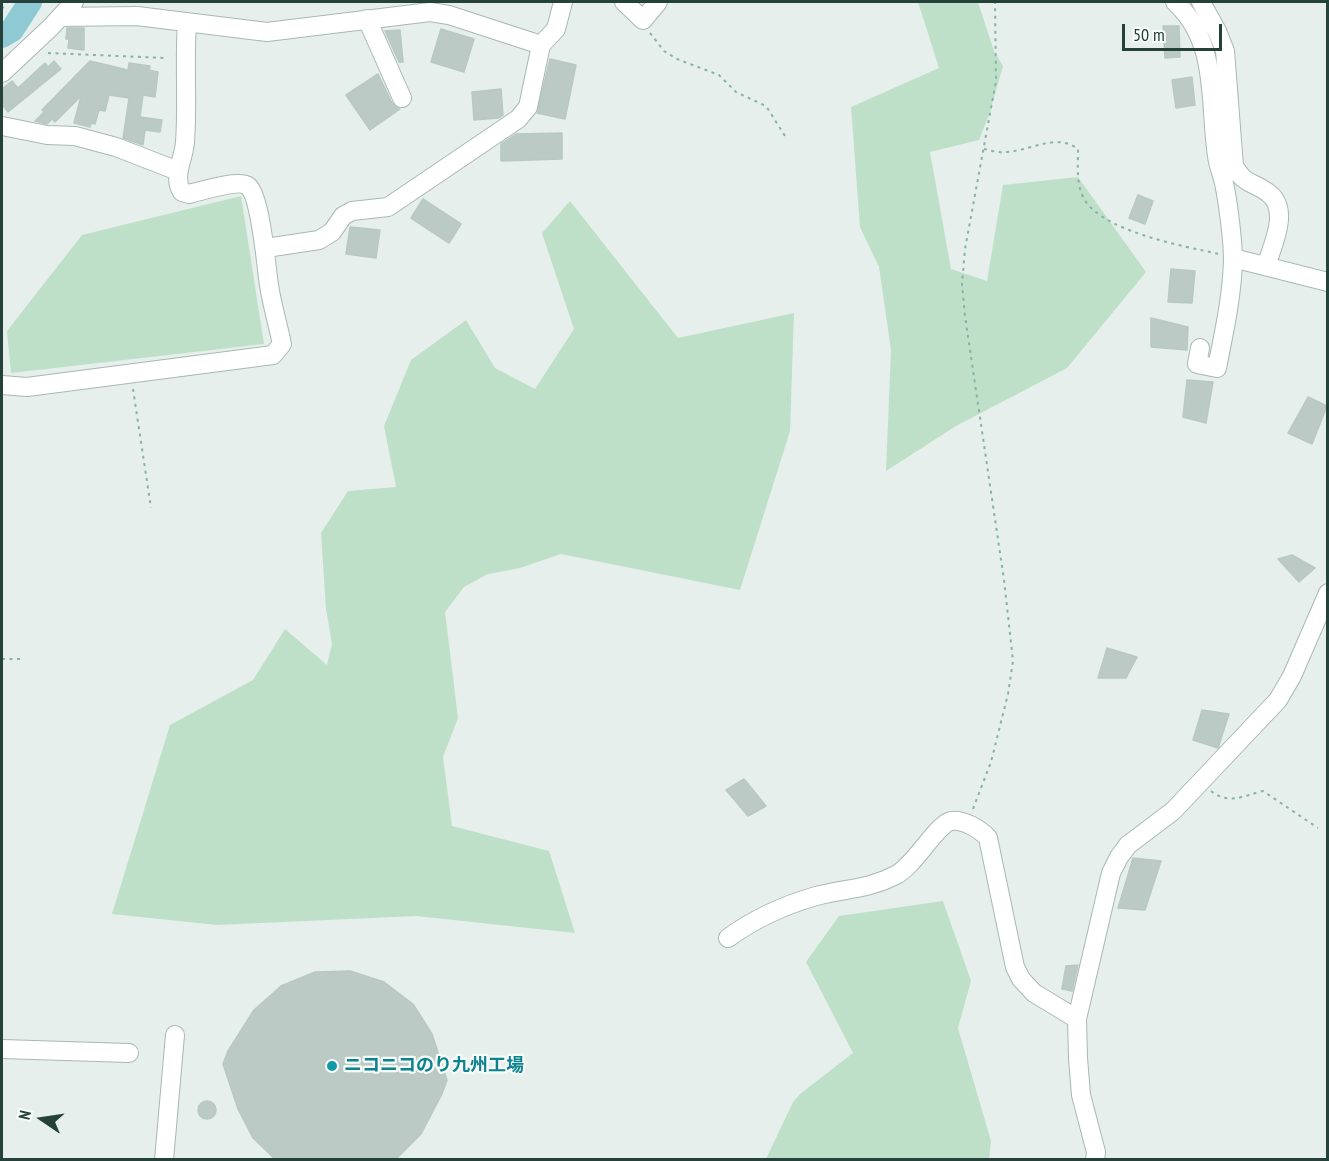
<!DOCTYPE html>
<html>
<head>
<meta charset="utf-8">
<style>
	body { margin:0 }
	#map { position:relative; width:1329px; height:1161px; overflow:hidden; background:#e6efeb; font-family:"PT Sans Narrow",sans-serif }
	canvas { display:block }
	.frame { position:absolute; inset:0; border:3px solid #24423a; pointer-events:none }
	.north { position:absolute; left:12px; top:1089px; width:60px; height:60px; -webkit-text-stroke:4px #f7fbf9; paint-order:stroke; rotate:283deg; font-size:16px; font-weight:700; line-height:24px; text-align:center; color:#24423a }
	.north::after { content:''; display:block; margin:auto; width:21px; height:27px; background:#24423a; clip-path:polygon(50% 0,100% 100%,50% 72%,0 100%) }
	.scale { position:absolute; left:1122px; top:24px; width:100px; height:27px; box-sizing:border-box; border:3px solid #24423a; border-top:0; padding-left:8px; font-size:18px; line-height:21px; white-space:nowrap; color:#24423a; -webkit-text-stroke:4px #f7fbf9; paint-order:stroke }
</style>
</head>
<body>
<div id="map">
<canvas width="1329" height="1161"></canvas>
<div class="frame"></div>
<div class="north">N</div>
<div class="scale">50 m</div>
</div>
<script>
const ctx = document.querySelector('canvas').getContext('2d');
ctx.lineJoin = 'round';
function fillPath(path, color) {
  ctx.fillStyle = color;
  ctx.fill(path, 'evenodd');
}
function trace(path, color, width, dash) {
  ctx.strokeStyle = color;
  ctx.lineWidth = width;
  ctx.lineCap = dash ? 'butt' : 'round';
  ctx.setLineDash(dash || []);
  ctx.stroke(path);
}
function drawText(font, color, halo, rows, align = 'center') {
  ctx.font = font + ' "PT Sans Narrow","Noto Sans JP",sans-serif';
  ctx.lineWidth = 4.5;
  ctx.setLineDash([]);
  ctx.textBaseline = 'middle';
  ctx.strokeStyle = halo;
  ctx.fillStyle = color;
  for (const [text, x, y, turn = 0] of rows) {
    ctx.save();
    ctx.translate(x, y);
    ctx.rotate((+turn || 0) * Math.PI / 180);
    ctx.textAlign = isNaN(turn) ? turn : align;
    if (halo) ctx.strokeText(text, 0, 0);
    ctx.fillText(text, 0, 0);
    ctx.restore();
  }
}
fillPath(new Path2D(`
	M 918,2 L 978,2 L 994,51 L 1003,66 L 990,112 L 979,140 L 930,152 L 951,269 L 987,281 L 1003,185 L 1078,177 L 1146,272 L 1067,368 L 956,426 L 886,471 L 891,350 L 879,267 L 860,227 L 851,107 L 939,68 Z
	M 241,196 L 264,344 L 11,373 L 7,331 L 82,235 Z
	M 570,201 L 678,338 L 794,313 L 790,431 L 740,590 L 561,554 L 520,568 L 488,574 L 464,587 L 445,612 L 458,718 L 443,757 L 452,826 L 549,851 L 575,933 L 416,916 L 217,925 L 112,914 L 170,725 L 253,680 L 285,629 L 327,665 L 332,644 L 326,609 L 321,533 L 348,491 L 396,487 L 384,426 L 411,360 L 466,320 L 495,368 L 535,389 L 574,329 L 542,233 Z
	M 943,901 L 971,981 L 958,1028 L 991,1141 L 989,1159 L 766,1159 L 793,1102 L 800,1094 L 853,1053 L 806,962 L 839,916 Z`), '#bfe0c8');
trace(new Path2D(`
	M 2,36 L 12,30 L 30,2`), '#8ec9d4', 24);
const building = new Path2D(`
	M 1163,26 L 1179,26 L 1180,57 L 1165,58 Z
	M 67,28 L 84,28 L 84,50 L 68,48 L 69,39 L 66,39 Z
	M 441,29 L 474,39 L 464,72 L 431,62 Z
	M 400,30 L 403,62 L 399,62 L 385,31 Z
	M 550,59 L 576,65 L 565,119 L 537,113 Z
	M 54,61 L 61,69 L 8,112 L 2,104 L 2,89 L 12,81 L 18,88 L 45,63 L 48,67 Z
	M 90,61 L 128,70 L 129,63 L 150,66 L 149,70 L 158,72 L 155,97 L 143,95 L 140,117 L 162,120 L 160,132 L 145,130 L 143,145 L 123,138 L 129,98 L 109,95 L 105,111 L 99,110 L 95,124 L 91,123 L 90,127 L 74,123 L 81,96 L 55,122 L 52,119 L 47,124 L 35,121 L 44,112 L 42,110 Z
	M 378,74 L 392,103 L 400,109 L 370,130 L 346,95 Z
	M 1192,77 L 1195,105 L 1176,108 L 1172,80 Z
	M 501,89 L 503,115 L 499,118 L 474,120 L 472,92 Z
	M 562,133 L 562,159 L 501,161 L 501,144 L 516,134 Z
	M 1138,195 L 1153,201 L 1145,224 L 1129,218 Z
	M 423,199 L 461,224 L 449,243 L 411,218 Z
	M 350,227 L 380,230 L 376,258 L 346,254 Z
	M 1171,269 L 1195,271 L 1192,303 L 1168,302 Z
	M 1151,318 L 1188,327 L 1187,350 L 1151,347 Z
	M 1187,380 L 1213,382 L 1206,423 L 1183,417 Z
	M 1308,397 L 1327,406 L 1312,444 L 1288,433 Z
	M 1292,555 L 1315,568 L 1299,582 L 1278,559 Z
	M 1107,648 L 1137,657 L 1126,678 L 1098,678 Z
	M 1202,710 L 1229,714 L 1218,748 L 1193,740 Z
	M 744,779 L 766,806 L 748,816 L 726,790 Z
	M 1133,858 L 1161,861 L 1145,910 L 1118,908 Z
	M 1078,965 L 1072,991 L 1062,989 L 1066,966 Z
	M 350,971 L 384,982 L 413,1004 L 432,1034 L 447,1080 L 442,1094 L 421,1134 L 395,1160 L 276,1160 L 253,1138 L 238,1109 L 223,1064 L 228,1051 L 254,1010 L 281,986 L 315,972 Z
	M198 1110a9 9 0 1 1 18 0a9 9 0 1 1-18 0Z`);
fillPath(building, '#bbcac4');
trace(building, '#b8c9c2', 1.5);
const minor = new Path2D(`
	M 624,2 L 643,20 L 658,2
	M 1175,2 C 1219,42 1209,103 1217,156 C 1218,165 1222,174 1224,183 C 1228,202 1233,241 1233,260 C 1232,297 1224,332 1217,368 L 1197,364 L 1200,348
	M 1201,2 L 1217,31 L 1225,51 L 1234,166 C 1246,186 1250,180 1267,192 C 1291,208 1273,244 1266,266
	M 60,17 L 137,16 L 267,32 L 430,12 L 449,15 L 541,45
	M 367,19 L 402,98
	M 2,73 L 51,27 L 74,2
	M 2,126 L 47,135 L 75,136 L 116,147 L 178,171
	M 266,248 L 319,240 L 332,232 L 343,216 L 352,211 L 388,207 L 518,119 L 528,107 L 541,45 L 556,29 L 563,2
	M 1233,258 L 1328,282
	M 2,385 L 27,387 L 273,355 L 282,344 C 278,325 272,305 269,285 C 266,266 261,197 248,186 C 239,179 201,191 189,194 L 182,192 C 172,176 184,159 185,142 C 188,102 184,63 187,23
	M 728,938 C 754,919 785,905 816,896 C 845,888 867,890 896,875 C 915,865 937,824 951,821 C 963,819 980,829 988,838 L 1015,967 L 1021,979 L 1034,993 L 1077,1019
	M 2,1049 L 129,1053
	M 164,1160 L 175,1035
	M 1095,1160 L 1096,1152 L 1081,1095 L 1078,1058 L 1077,1019 L 1111,873 L 1119,857 L 1128,845 L 1173,811 L 1278,700 L 1292,676 L 1328,593`);
trace(minor, '#a8b8b2', 20);
trace(new Path2D(`
	M 2,9 L 6,2
	M 650,33 L 664,51 L 677,59 L 719,75 L 736,92 L 766,106 L 785,136
	M 48,53 L 165,58
	M 984,149 C 990,150 997,153 1004,152 C 1029,152 1056,132 1078,149 C 1078,166 1076,184 1084,199 C 1104,232 1183,246 1219,254
	M 133,389 L 151,508
	M 2,659 L 20,659
	M 1211,791 C 1229,805 1243,796 1263,791 L 1318,828
	M 973,809 L 991,762 L 1008,694 L 1013,661 L 1004,580 L 965,316 L 962,284 L 965,249 L 996,81 L 995,2`), '#86b3a5', 2, [3, 4.5]);
trace(minor, '#fff', 18);
for (const [x, y, r, color] of [
	[332,1066,6,"#0f9aa8"]
]) {
  const dot = new Path2D();
  dot.arc(x, y, r, 0, 2 * Math.PI);
  ctx.fillStyle = color;
  ctx.fill(dot);
  trace(dot, '#f7fbf9', 2);
}
drawText('bold 18px', '#0d838f', '#f7fbf9', [
	["ニコニコのり九州工場",344,1066]
], 'left');
</script>
</body>
</html>
